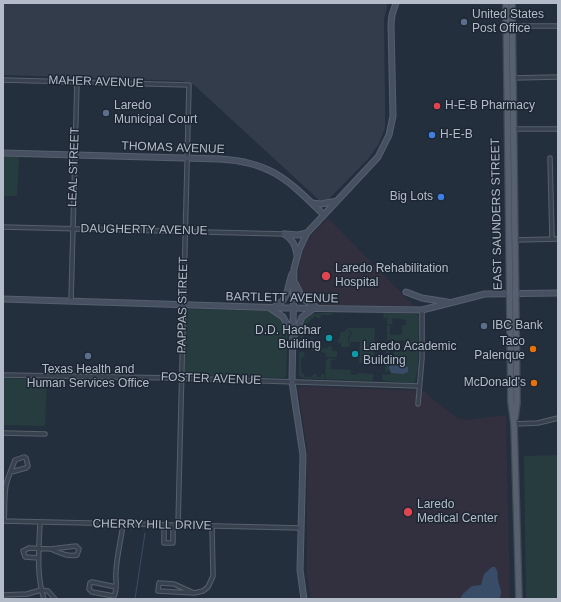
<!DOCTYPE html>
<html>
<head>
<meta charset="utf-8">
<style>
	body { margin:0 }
	#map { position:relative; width:561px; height:602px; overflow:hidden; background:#242f3e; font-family:Helvetica,sans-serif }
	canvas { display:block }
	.frame { position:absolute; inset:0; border:4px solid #b4bcc9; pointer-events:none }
</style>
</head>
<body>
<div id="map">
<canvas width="561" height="602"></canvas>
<div class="frame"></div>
</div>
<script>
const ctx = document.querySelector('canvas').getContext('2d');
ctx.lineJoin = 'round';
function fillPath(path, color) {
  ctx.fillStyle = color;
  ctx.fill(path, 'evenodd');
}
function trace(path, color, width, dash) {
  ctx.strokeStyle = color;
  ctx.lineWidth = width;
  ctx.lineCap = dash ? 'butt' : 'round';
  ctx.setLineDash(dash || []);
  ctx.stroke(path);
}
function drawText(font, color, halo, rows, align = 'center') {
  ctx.font = font + ' Helvetica,sans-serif';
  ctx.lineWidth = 3;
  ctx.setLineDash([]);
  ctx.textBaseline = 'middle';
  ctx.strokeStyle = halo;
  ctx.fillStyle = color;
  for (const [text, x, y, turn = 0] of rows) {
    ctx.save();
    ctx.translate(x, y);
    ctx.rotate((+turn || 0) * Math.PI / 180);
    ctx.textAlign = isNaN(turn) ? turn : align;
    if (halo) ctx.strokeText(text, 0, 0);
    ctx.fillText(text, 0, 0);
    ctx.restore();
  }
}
fillPath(new Path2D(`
	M 328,218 L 413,305 L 413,306 L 318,305 L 305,300 L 299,286 L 299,270 L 301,257 L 304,248 L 313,233 Z
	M 300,386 L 425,391 L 431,398 L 459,419 L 468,420 L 506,415 L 510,599 L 311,599 L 307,577 L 307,447 L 298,389 Z`), '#32303f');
fillPath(new Path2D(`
	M 3,3 L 388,3 L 384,19 L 385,100 L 385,128 L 382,136 L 378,145 L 369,158 L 326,202 L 319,200 L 194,85 L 183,81 L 3,75 Z`), '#323c4b');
fillPath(new Path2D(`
	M 3,156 L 19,157 L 17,196 L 3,196 Z
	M 188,309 L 271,311 L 280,315 L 288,329 L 286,377 L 282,378 L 186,375 L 184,372 L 186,313 Z
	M 310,313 L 331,313 L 334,315 L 321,315 L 320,318 L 317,318 L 315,316 L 307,324 L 308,327 L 307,330 L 304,330 L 303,343 L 306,343 L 306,347 L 299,348 L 302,324 L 304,318 L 310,314 L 325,314 Z
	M 384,313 L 415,314 L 418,315 L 419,318 L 418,345 L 406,344 L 407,341 L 387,340 L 387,325 L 390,325 L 390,335 L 402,334 L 402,325 L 406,325 L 406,320 L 393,318 L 392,324 L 387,324 L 387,317 L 385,319 L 383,317 Z
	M 347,328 L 375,328 L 374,363 L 359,363 L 360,342 L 350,342 L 350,347 L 348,347 L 349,339 L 352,333 Z
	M 347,328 L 351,334 L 348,337 L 348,347 L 341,347 L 341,343 L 337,342 L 340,337 L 340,333 L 345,331 Z
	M 311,338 L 314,338 L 311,341 L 313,343 L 316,341 L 319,344 L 317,346 L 319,349 L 323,348 L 326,349 L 329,346 L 332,347 L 333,349 L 332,351 L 337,351 L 337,357 L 326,357 L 326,354 L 323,352 L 312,351 L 311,347 Z
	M 382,348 L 390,349 L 390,353 L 386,353 L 386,358 L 394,359 L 394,352 L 406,352 L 408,349 L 418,350 L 418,368 L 415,382 L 411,383 L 383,381 L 382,375 L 387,375 L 392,373 L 390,370 L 385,372 L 386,349 Z
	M 299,352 L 303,352 L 305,354 L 304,357 L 301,358 L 301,373 L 304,374 L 304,377 L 312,377 L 313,374 L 317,374 L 317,377 L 321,377 L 321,374 L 324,374 L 324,379 L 302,378 L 299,375 Z
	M 329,358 L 337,359 L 331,360 L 330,369 L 351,370 L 351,375 L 357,375 L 358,373 L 373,374 L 373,381 L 325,379 L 326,361 Z
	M 3,378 L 47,380 L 45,426 L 3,425 Z
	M 558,455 L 558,599 L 526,599 L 524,456 Z`), '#263c3f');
fillPath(new Path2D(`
	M 399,364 L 406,366 L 408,367 L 408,372 L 403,374 L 391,373 L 389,368 L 390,365 Z
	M 492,567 L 495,567 C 499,572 497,575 498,580 C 499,588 504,591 499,599 L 460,599 L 463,594 L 472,586 L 481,585 L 484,574 Z`), '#394c67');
trace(new Path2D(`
	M 135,599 L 145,533`), '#394c67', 1);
const street = new Path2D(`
	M 512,26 L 558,26
	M 513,78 L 558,77
	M 3,80 L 189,85 L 178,525
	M 513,129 L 558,129
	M 550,158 L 552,239
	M 3,227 L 284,234
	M 515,240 L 558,239
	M 71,301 L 77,81
	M 3,375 L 174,378 L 419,386
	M 418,404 L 422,358 L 422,310
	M 514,424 L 538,423 L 558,418
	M 3,433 L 45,434
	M 3,521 L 301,528
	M 4,521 C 5,510 4,497 6,485 C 8,477 12,468 15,460 L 24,457 L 26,458 L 28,466 L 26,468 L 11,472
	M 40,522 C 39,548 36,575 44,599
	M 164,525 L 164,543 L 173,543 L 173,525
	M 39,558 L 25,557 L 23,551 L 29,548 L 51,549 L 76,546 L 79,549 L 77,555 C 68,557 60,553 51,549
	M 116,587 L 92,582 L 90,583 L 89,589 L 92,592 L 114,596 C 118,589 115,579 116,571 C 117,555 121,540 123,524
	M 194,593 L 174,584 L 159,583 L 158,591 L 194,593 L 203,591 L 208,587 L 213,576 L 212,526
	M 3,595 L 27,594 L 41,590 L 48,591 L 55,599`);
const secondary = new Path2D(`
	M 3,153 L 220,159 C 272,162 289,181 324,215
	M 312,203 L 321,204 L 337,201
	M 284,234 C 293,239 295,245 297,255
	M 285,234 L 298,235 L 307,233
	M 295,283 L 303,299 L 316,307
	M 406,292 L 422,298 L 447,302
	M 3,299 L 287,308 L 422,310 L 485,294 L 558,293
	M 274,307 C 290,298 286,290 292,274
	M 270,308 L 283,317 L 292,333
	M 294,337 L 302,317 L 313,309
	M 304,599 L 300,570 L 303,455 L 292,382 L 294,269 L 299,250 L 307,233 L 378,157 L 389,135 L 393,116 L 391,24 L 392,15 L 396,3`);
const primary = new Path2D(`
	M 506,3 L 511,402 L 514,424 L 519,599
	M 512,3 L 517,403 L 515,418`);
trace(street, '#565f6c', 5.5);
trace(secondary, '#565f6c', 7);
trace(primary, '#414a57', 8);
trace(street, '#38414e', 3.5);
trace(secondary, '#465061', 5);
trace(primary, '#56606e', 5.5);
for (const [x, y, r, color] of [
	[464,22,4,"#5c6f8a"],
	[437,106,4,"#e0444e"],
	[106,113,4,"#5c6f8a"],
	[432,135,4,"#3f7fe0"],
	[441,197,4,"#3f7fe0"],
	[326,276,5,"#e0444e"],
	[484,326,4,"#5c6f8a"],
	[329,338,4,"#0f9aa8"],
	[533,349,4,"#e8710a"],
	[355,354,4,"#0f9aa8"],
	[88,356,4,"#5c6f8a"],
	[534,383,4,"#e8710a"],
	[408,512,5,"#e0444e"]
]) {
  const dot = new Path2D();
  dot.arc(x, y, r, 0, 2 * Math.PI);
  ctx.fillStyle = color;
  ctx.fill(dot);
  trace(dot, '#1d2633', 1.5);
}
drawText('12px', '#b4bcc9', '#1d2633', [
	["United States",472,15],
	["Post Office",472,29],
	["Laredo",114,106],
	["Municipal Court",114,120],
	["H-E-B Pharmacy",445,106],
	["H-E-B",440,135],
	["Big Lots",433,197,"right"],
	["Laredo Rehabilitation",335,269],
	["Hospital",335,283],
	["IBC Bank",492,326],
	["D.D. Hachar",321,331,"right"],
	["Building",321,345,"right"],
	["Taco",525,342,"right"],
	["Palenque",525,356,"right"],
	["Laredo Academic",363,347],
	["Building",363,361],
	["Texas Health and",88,370,"center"],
	["Human Services Office",88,384,"center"],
	["McDonald's",526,383,"right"],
	["Laredo",417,505],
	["Medical Center",417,519]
], 'left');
drawText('12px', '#b4bcc9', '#1d2633', [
	["MAHER AVENUE",96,82,2],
	["THOMAS AVENUE",173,148,2],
	["LEAL STREET",74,167,-88],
	["EAST SAUNDERS STREET",497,214,-91],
	["DAUGHERTY AVENUE",144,230,1],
	["BARTLETT AVENUE",282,298,1],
	["PAPPAS STREET",183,305,-89],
	["FOSTER AVENUE",211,379,2],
	["CHERRY HILL DRIVE",152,525,1]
]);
</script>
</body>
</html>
